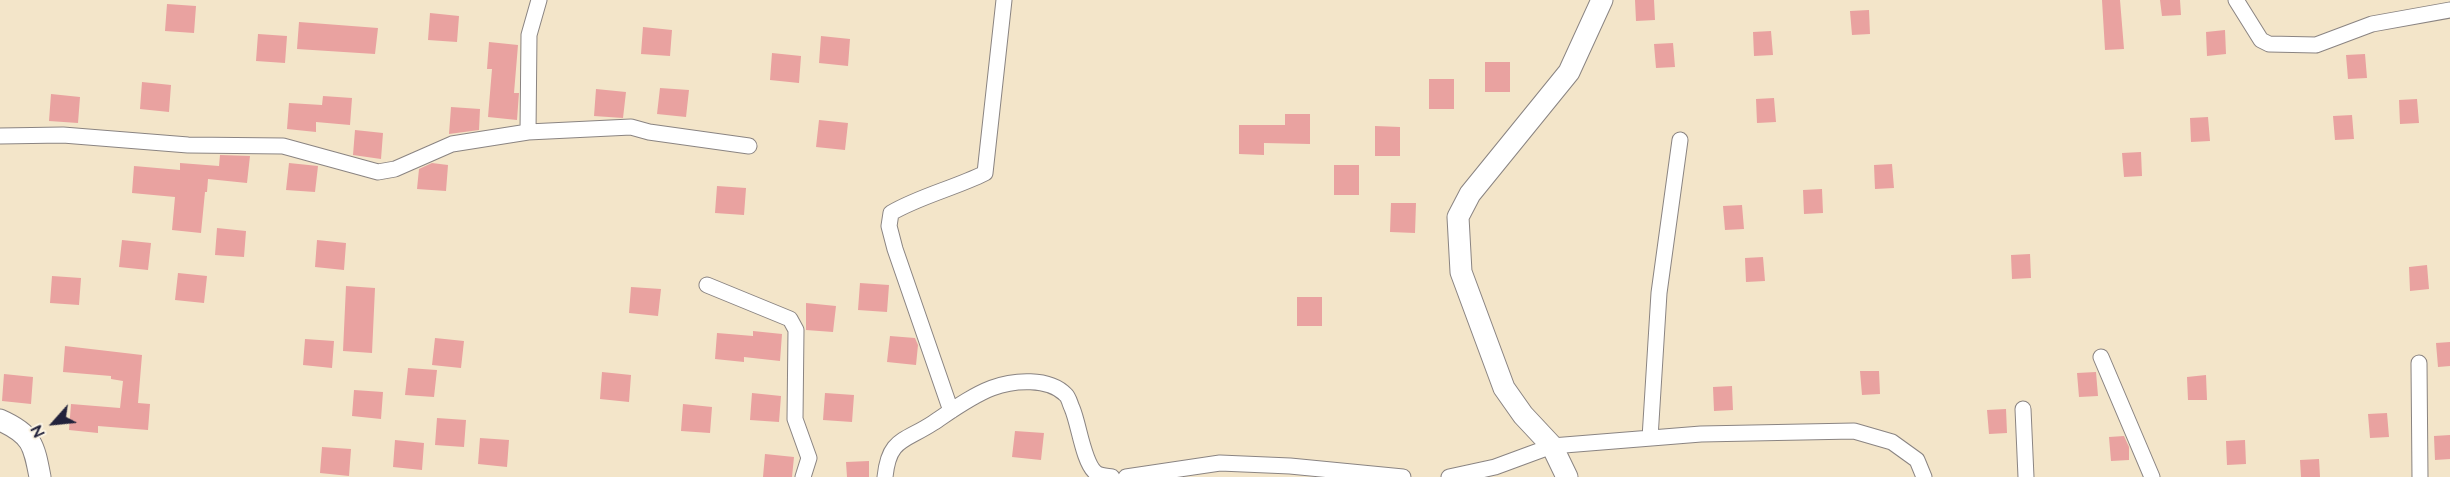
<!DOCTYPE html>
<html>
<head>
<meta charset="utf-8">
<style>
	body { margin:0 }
	#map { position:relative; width:2450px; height:477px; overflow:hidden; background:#f3e5c9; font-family:"Architects Daughter",sans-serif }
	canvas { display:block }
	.north { position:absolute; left:24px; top:393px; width:60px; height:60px; -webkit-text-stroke:4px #fcf5e5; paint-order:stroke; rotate:243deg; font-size:16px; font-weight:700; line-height:24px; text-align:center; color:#22223b }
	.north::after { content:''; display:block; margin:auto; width:21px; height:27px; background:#22223b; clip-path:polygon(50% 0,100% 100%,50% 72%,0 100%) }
</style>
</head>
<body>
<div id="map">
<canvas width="2450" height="477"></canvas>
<div class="north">N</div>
</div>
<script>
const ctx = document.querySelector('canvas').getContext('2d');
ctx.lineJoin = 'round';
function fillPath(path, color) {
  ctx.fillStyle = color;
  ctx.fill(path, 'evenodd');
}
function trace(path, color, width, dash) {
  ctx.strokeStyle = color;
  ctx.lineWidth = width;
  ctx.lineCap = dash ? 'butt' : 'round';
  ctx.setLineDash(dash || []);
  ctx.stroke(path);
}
fillPath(new Path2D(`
	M 1635,0 L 1654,0 L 1655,20 L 1636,21 Z
	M 2102,0 L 2120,0 L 2124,49 L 2105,50 Z
	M 2160,0 L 2180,0 L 2181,15 L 2162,16 Z
	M 167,4 L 196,6 L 194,33 L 165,31 Z
	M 1869,10 L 1870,34 L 1852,35 L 1850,11 Z
	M 430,13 L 459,16 L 457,42 L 428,40 Z
	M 299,22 L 378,28 L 375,54 L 297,49 Z
	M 643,27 L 672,30 L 670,56 L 641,54 Z
	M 2225,30 L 2226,54 L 2207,56 L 2206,32 Z
	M 1771,31 L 1773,55 L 1754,56 L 1753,32 Z
	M 258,34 L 287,36 L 285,63 L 256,61 Z
	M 821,36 L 850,39 L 848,66 L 819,63 Z
	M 489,42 L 518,45 L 514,93 L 519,93 L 517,120 L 488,117 L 492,69 L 487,69 Z
	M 1673,43 L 1675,67 L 1656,68 L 1654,44 Z
	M 772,53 L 801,56 L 799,83 L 770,80 Z
	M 2365,54 L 2367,78 L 2348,79 L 2346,55 Z
	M 1485,62 L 1510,62 L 1510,92 L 1485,92 Z
	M 1429,79 L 1454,79 L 1454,109 L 1429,109 Z
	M 142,82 L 171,85 L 169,112 L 140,109 Z
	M 660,88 L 689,90 L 686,117 L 657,114 Z
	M 596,89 L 626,92 L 623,118 L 594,116 Z
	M 51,94 L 80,97 L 78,123 L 49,121 Z
	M 323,96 L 352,98 L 350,125 L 316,122 L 316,132 L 287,129 L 289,103 L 322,105 Z
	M 1774,98 L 1776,122 L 1757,123 L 1756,99 Z
	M 2417,99 L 2419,123 L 2400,124 L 2399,100 Z
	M 451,107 L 480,109 L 479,130 L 449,134 Z
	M 1285,114 L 1310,114 L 1310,144 L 1264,143 L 1264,155 L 1239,154 L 1239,125 L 1285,125 Z
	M 2352,115 L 2354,139 L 2335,140 L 2333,116 Z
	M 2208,117 L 2210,141 L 2191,142 L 2190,118 Z
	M 819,120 L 848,123 L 845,150 L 816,147 Z
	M 1375,126 L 1400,127 L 1400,156 L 1375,156 Z
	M 355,130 L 383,133 L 381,159 L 353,155 Z
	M 2141,152 L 2142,176 L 2124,177 L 2122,153 Z
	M 220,155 L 250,156 L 247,183 L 208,179 L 207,192 L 205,192 L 201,233 L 172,230 L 175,197 L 132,193 L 134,166 L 180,170 L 180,163 L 219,166 Z
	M 289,163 L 318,166 L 315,192 L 286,190 Z
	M 432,163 L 448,165 L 446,191 L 417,189 L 419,169 Z
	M 1892,164 L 1894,188 L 1875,189 L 1874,165 Z
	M 1334,165 L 1359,165 L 1359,195 L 1334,195 Z
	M 717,186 L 746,188 L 744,215 L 715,213 Z
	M 1822,189 L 1823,213 L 1804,214 L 1803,190 Z
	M 1391,203 L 1416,203 L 1415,233 L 1390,232 Z
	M 1742,205 L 1744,229 L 1725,230 L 1723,206 Z
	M 217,228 L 246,231 L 244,257 L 215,255 Z
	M 122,240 L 151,243 L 148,270 L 119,267 Z
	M 317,240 L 346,243 L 344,270 L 315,267 Z
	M 2030,254 L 2031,278 L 2012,279 L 2011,255 Z
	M 1763,257 L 1765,281 L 1746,282 L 1745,258 Z
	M 2427,265 L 2429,289 L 2410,291 L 2409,267 Z
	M 178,273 L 207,276 L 204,303 L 175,300 Z
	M 52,276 L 81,278 L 79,305 L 50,303 Z
	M 860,283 L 889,285 L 887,312 L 858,310 Z
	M 346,286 L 375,288 L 372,353 L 343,351 Z
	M 631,287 L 661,289 L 658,316 L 629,313 Z
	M 1297,297 L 1322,297 L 1322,326 L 1297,326 Z
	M 806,303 L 836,306 L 833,332 L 806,330 Z
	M 753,331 L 782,334 L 780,361 L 744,357 L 744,362 L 715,359 L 717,333 L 753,336 Z
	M 890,336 L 915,338 L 918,345 L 916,365 L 887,362 Z
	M 435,338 L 464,341 L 461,368 L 432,365 Z
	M 305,339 L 334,341 L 332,368 L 303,365 Z
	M 2450,342 L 2450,366 L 2438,367 L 2436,343 Z
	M 65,346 L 142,355 L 138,403 L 150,404 L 148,430 L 98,426 L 98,433 L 69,430 L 71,404 L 120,408 L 123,381 L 111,379 L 111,376 L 63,372 Z
	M 408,368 L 437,370 L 434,397 L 405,395 Z
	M 1860,371 L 1879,371 L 1880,394 L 1862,395 Z
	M 602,372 L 631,375 L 629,402 L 600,399 Z
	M 2096,372 L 2098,396 L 2079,397 L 2077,373 Z
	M 4,374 L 33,377 L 31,404 L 2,401 Z
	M 2206,375 L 2207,400 L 2188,400 L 2187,377 Z
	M 1732,386 L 1733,410 L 1714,411 L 1713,387 Z
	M 354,390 L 383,392 L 381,419 L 352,416 Z
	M 752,393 L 781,396 L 779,422 L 750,420 Z
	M 825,393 L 854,395 L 852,422 L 823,420 Z
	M 683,404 L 712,407 L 710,433 L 681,431 Z
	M 2006,409 L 2007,433 L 1989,434 L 1987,410 Z
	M 2387,413 L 2389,437 L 2370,438 L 2368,414 Z
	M 437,418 L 466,420 L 464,447 L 435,445 Z
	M 1015,431 L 1044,433 L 1041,460 L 1012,457 Z
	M 2450,435 L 2450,459 L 2435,460 L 2434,436 Z
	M 2124,436 L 2129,447 L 2129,460 L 2111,461 L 2109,437 Z
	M 480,438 L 509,440 L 507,467 L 478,464 Z
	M 395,440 L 424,443 L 422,470 L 393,467 Z
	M 2245,440 L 2246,464 L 2227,465 L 2226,441 Z
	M 322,447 L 351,449 L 349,476 L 320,473 Z
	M 765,454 L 794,457 L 792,477 L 763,477 Z
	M 2319,459 L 2320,477 L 2301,477 L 2300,460 Z
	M 869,461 L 869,477 L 847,477 L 846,462 Z`), '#e9a2a0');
const street = new Path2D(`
	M 2236,0 L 2261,40 L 2269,44 L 2316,45 L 2372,24 L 2450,10
	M 528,132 L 529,35 L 539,0
	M 0,136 L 63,135 L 188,145 L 283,146 L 378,172 L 395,169 L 452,144 L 528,132 L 631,127 L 649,132 L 749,146
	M 707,285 L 790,319 L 796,330 L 795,419 L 809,458 L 803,477
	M 2101,357 L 2152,477
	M 2419,363 L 2420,477
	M 2023,409 L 2026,477
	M 951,411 L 895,249 L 889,226 L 891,213 C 920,196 955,188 985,173 L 1004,0
	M 1650,438 L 1659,293 L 1680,140
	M 885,477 C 889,438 904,442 933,423 C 951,411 971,396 992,388 C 1013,380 1049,377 1066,395 C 1069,398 1070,404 1072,408 C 1079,424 1083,461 1095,472 C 1099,476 1106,476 1112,477
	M 1126,477 L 1220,463 L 1290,466 L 1403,477
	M 1449,477 L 1495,467 L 1552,446 L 1701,434 L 1854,431 L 1892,442 L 1917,460 L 1924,477`);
const secondary = new Path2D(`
	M 0,420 C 32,434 34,445 40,477
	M 1567,477 L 1552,446 L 1523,415 L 1504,388 L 1461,272 L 1458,217 L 1470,194 L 1569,72 L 1602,0`);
trace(street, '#8a8482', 17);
trace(secondary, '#8a8482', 23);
trace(street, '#fff', 15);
trace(secondary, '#fff', 21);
</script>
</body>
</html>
